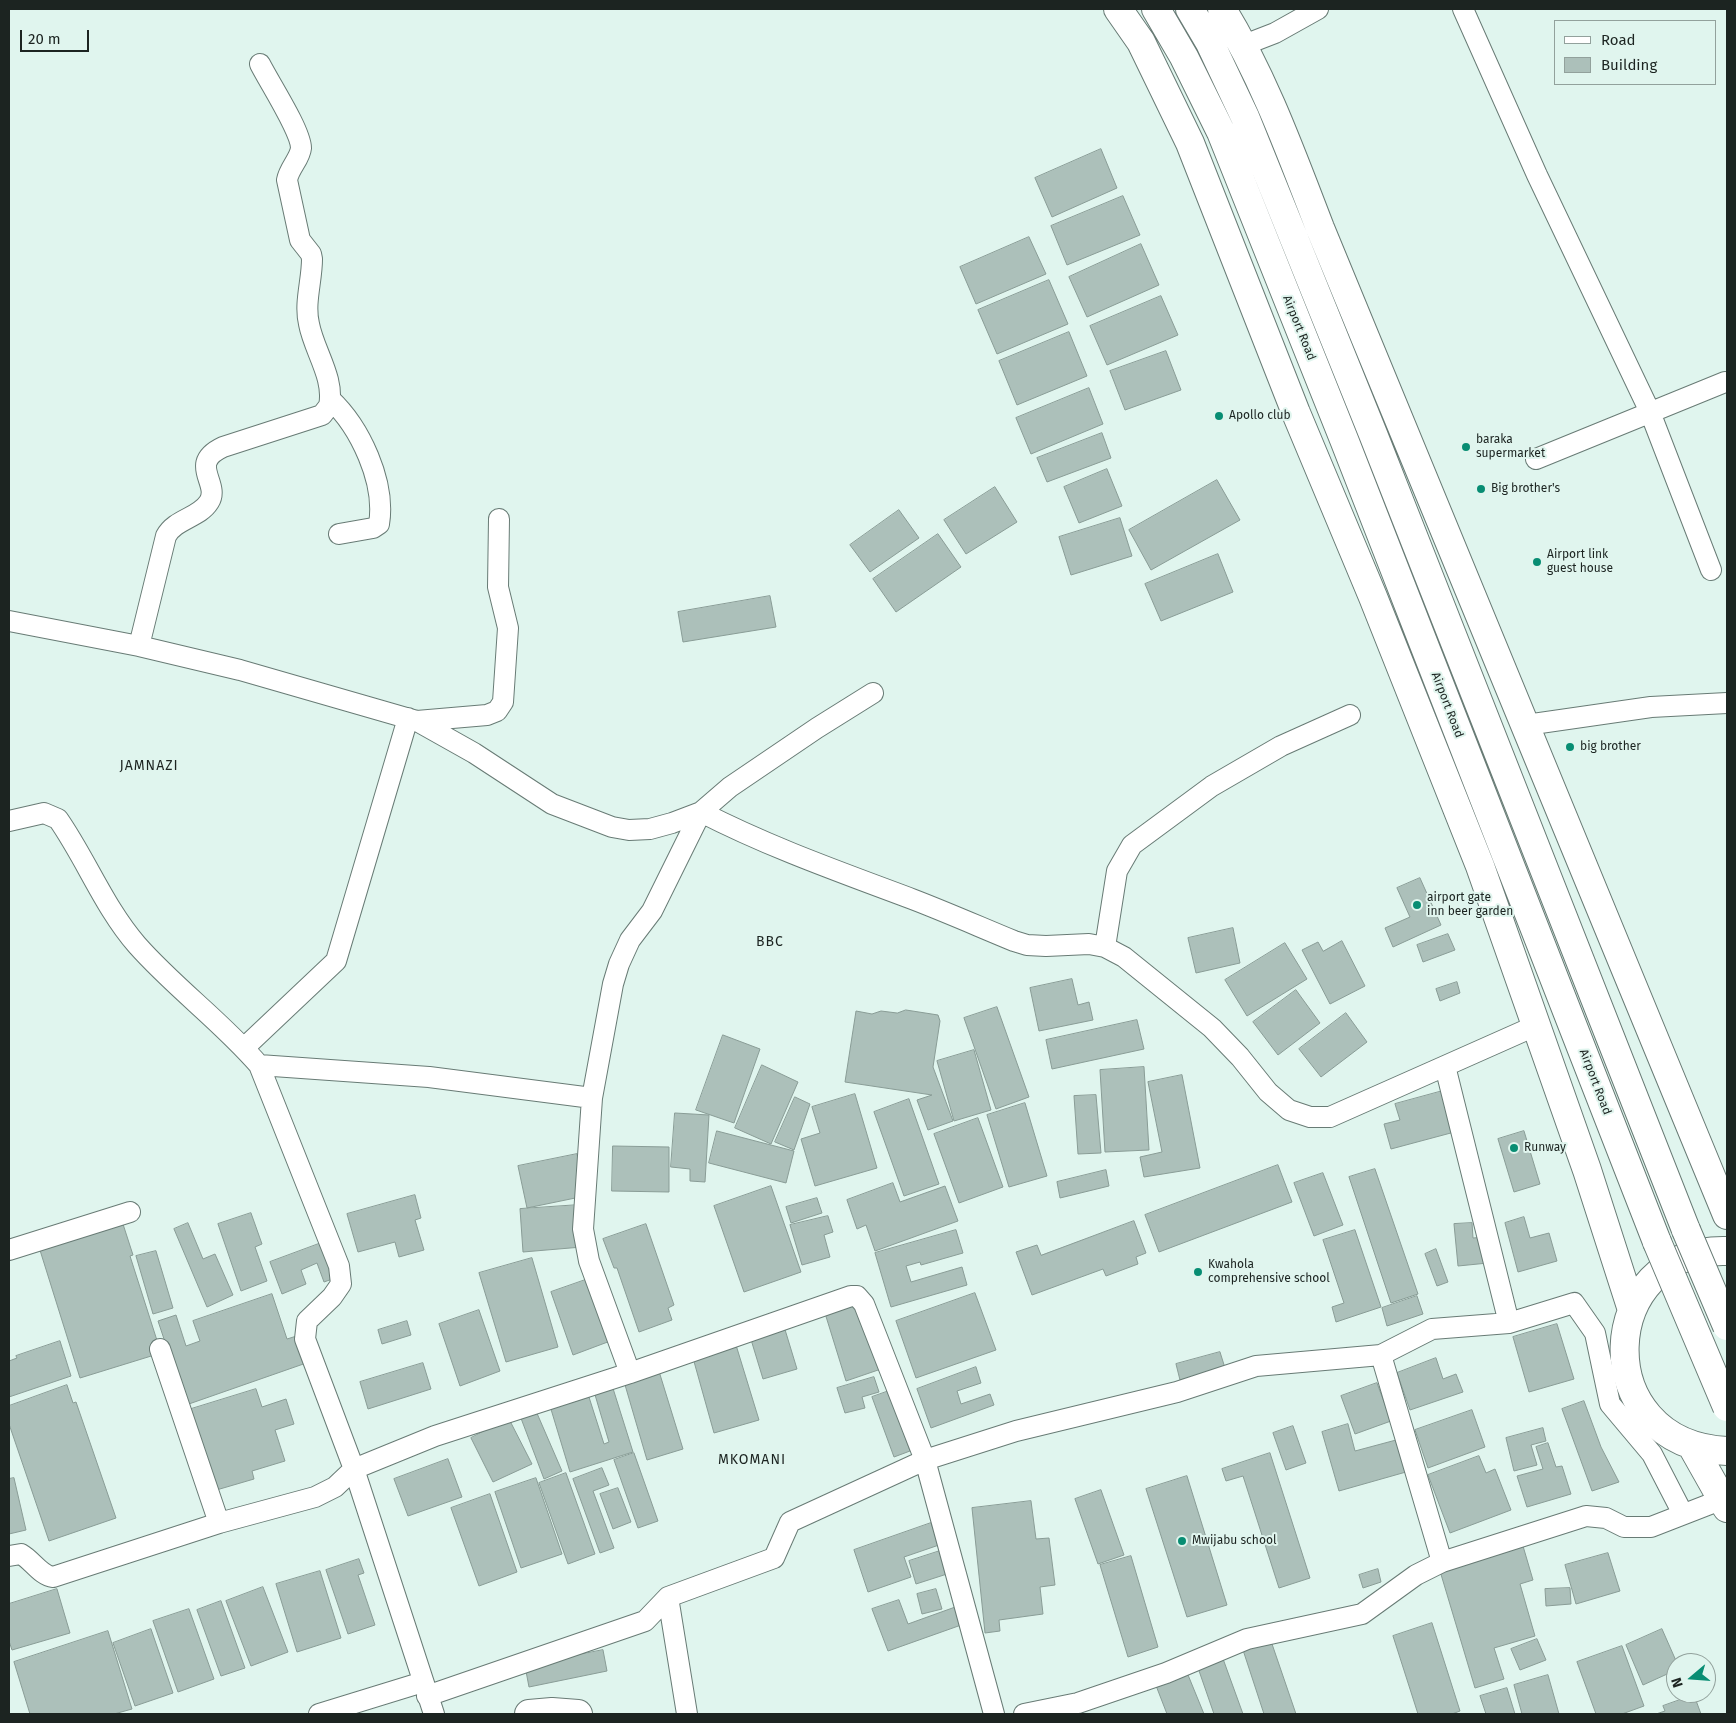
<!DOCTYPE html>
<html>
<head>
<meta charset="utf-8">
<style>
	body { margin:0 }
	#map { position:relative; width:1736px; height:1723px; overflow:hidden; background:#e0f5ee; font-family:"Fira Sans",sans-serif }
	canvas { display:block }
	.frame { position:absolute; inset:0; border:10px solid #1c2421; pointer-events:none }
	.legend { position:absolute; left:1554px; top:20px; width:162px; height:65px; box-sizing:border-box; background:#e0f5ee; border:1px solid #92a19c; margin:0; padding:6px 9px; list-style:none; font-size:15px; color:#1c2421 }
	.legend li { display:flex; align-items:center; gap:10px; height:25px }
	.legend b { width:25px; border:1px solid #92a19c }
	.north { position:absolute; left:1666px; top:1653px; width:50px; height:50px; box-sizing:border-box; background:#e0f5ee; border:1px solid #92a19c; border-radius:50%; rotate:252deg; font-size:14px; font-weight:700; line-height:20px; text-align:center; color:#1c2421 }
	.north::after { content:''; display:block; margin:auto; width:18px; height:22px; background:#088d73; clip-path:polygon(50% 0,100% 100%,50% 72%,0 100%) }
	.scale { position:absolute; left:20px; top:30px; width:69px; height:22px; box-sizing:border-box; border:2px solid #1c2421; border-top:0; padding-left:6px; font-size:15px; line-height:18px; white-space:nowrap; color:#1c2421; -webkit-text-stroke:4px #e0f5ee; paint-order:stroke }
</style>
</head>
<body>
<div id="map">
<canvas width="1736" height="1723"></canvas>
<div class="frame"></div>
<ul class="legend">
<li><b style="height:6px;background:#fff"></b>Road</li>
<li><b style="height:14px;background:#acc0ba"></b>Building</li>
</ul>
<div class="north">N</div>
<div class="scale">20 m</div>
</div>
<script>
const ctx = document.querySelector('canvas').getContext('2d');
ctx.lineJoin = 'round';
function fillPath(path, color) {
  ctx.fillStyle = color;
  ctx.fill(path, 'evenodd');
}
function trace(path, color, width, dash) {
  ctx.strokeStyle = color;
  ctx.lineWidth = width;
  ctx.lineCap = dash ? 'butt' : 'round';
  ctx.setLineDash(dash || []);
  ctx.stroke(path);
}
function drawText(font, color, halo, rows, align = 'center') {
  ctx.font = font + ' "Fira Sans",sans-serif';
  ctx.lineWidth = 4;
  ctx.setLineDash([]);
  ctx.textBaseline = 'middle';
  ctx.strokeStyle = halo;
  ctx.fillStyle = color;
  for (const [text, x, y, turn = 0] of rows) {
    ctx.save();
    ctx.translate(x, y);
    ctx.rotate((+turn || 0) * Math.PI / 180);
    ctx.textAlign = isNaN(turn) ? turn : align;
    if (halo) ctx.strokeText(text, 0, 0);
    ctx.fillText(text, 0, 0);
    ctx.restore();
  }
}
const building = new Path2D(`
	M 1101,149 L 1117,188 L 1052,217 L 1035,178 Z
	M 1123,196 L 1140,235 L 1067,265 L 1051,226 Z
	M 1029,237 L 1046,274 L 976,304 L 960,267 Z
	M 1141,244 L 1159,285 L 1087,317 L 1069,277 Z
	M 1049,280 L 1068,324 L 997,354 L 978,310 Z
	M 1161,296 L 1178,335 L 1107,365 L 1090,326 Z
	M 1069,332 L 1087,376 L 1017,405 L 999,361 Z
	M 1166,351 L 1181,390 L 1125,410 L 1110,371 Z
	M 1089,388 L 1103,424 L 1031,454 L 1016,418 Z
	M 1102,433 L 1111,458 L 1047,482 L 1037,458 Z
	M 1107,469 L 1122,506 L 1079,523 L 1064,487 Z
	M 1217,480 L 1240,520 L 1151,570 L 1129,530 Z
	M 995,487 L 1017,522 L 966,554 L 944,520 Z
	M 899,510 L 919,538 L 870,572 L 850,545 Z
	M 1120,518 L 1132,556 L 1071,575 L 1059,537 Z
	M 938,534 L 961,567 L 896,612 L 873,579 Z
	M 1218,554 L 1233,592 L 1161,621 L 1145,584 Z
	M 770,596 L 776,627 L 683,642 L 678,612 Z
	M 1420,878 L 1441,925 L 1393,947 L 1385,928 L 1410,917 L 1397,888 Z
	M 1233,928 L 1240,963 L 1196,973 L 1188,938 Z
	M 1448,934 L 1455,950 L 1423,962 L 1417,945 Z
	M 1342,941 L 1365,986 L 1330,1004 L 1302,950 L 1318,942 L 1323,951 Z
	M 1285,943 L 1307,979 L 1247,1016 L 1225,980 Z
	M 1072,979 L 1078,1005 L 1089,1002 L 1093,1020 L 1039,1031 L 1030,988 Z
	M 1457,982 L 1460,993 L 1440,1001 L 1436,989 Z
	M 1296,990 L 1320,1023 L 1278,1055 L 1253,1022 Z
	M 997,1007 L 1029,1097 L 996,1109 L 964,1018 Z
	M 906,1010 L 938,1015 L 940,1021 L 933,1067 L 953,1121 L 928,1130 L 917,1100 L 932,1095 L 845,1082 L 856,1011 L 872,1014 L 881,1011 L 897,1013 Z
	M 1346,1013 L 1367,1042 L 1321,1077 L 1299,1049 Z
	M 1137,1020 L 1144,1049 L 1052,1069 L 1046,1040 Z
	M 723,1035 L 760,1049 L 734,1123 L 696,1110 Z
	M 974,1050 L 991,1110 L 954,1121 L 937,1061 Z
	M 762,1065 L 798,1082 L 771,1144 L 735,1128 Z
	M 1144,1067 L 1149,1150 L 1105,1152 L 1100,1070 Z
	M 1182,1075 L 1200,1168 L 1144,1177 L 1140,1157 L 1162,1152 L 1148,1082 Z
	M 1450,1089 L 1462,1130 L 1391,1149 L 1384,1124 L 1400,1120 L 1395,1104 Z
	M 855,1094 L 877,1168 L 815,1186 L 801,1139 L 820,1133 L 812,1107 Z
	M 1096,1095 L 1101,1153 L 1078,1154 L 1074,1096 Z
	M 795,1097 L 810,1104 L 794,1150 L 775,1142 Z
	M 909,1099 L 939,1184 L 904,1196 L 874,1112 Z
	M 1025,1103 L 1047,1176 L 1009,1187 L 987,1115 Z
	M 675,1113 L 709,1115 L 705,1182 L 690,1181 L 690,1169 L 671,1167 Z
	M 978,1118 L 1003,1187 L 959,1203 L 934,1134 Z
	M 717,1131 L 794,1151 L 786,1183 L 709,1163 Z
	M 1524,1131 L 1540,1184 L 1514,1192 L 1498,1139 Z
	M 613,1146 L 669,1147 L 669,1192 L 612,1191 Z
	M 577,1154 L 585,1196 L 527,1208 L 518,1166 Z
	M 1278,1165 L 1292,1202 L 1159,1252 L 1145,1215 Z
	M 1375,1169 L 1418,1294 L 1391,1303 L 1349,1177 Z
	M 1106,1170 L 1109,1186 L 1060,1198 L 1057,1182 Z
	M 1323,1173 L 1343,1225 L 1314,1236 L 1294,1183 Z
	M 893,1183 L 900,1202 L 945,1186 L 958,1221 L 875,1251 L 866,1225 L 857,1229 L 847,1200 Z
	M 771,1186 L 801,1272 L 744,1292 L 714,1206 Z
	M 415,1195 L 421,1218 L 415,1220 L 424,1250 L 399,1257 L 395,1242 L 358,1252 L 347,1214 Z
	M 817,1198 L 822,1213 L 791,1223 L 786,1207 Z
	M 579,1205 L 582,1247 L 523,1252 L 520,1209 Z
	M 251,1213 L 262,1244 L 255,1247 L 267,1281 L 241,1291 L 218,1224 Z
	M 828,1216 L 833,1232 L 824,1235 L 830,1257 L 802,1265 L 790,1225 Z
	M 1524,1217 L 1530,1238 L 1549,1233 L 1557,1261 L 1518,1272 L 1505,1223 Z
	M 122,1221 L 133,1255 L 130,1256 L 161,1353 L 80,1378 L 39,1247 Z
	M 1134,1221 L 1146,1253 L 1136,1257 L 1138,1264 L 1106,1276 L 1103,1269 L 1032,1295 L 1016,1252 L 1037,1245 L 1041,1255 Z
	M 188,1223 L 203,1259 L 215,1254 L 233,1295 L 207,1307 L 174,1229 Z
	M 1472,1223 L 1473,1238 L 1486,1237 L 1488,1263 L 1458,1266 L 1454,1224 Z
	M 646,1224 L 674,1305 L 668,1308 L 672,1320 L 639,1332 L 617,1268 L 614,1268 L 603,1239 Z
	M 956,1230 L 963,1253 L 921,1265 L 920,1262 L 906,1266 L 911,1282 L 962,1267 L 967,1285 L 891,1307 L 875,1253 Z
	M 1355,1230 L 1381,1307 L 1336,1322 L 1332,1307 L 1344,1303 L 1323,1240 Z
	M 324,1242 L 338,1277 L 324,1282 L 317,1263 L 301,1270 L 306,1284 L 282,1294 L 270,1262 Z
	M 1436,1249 L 1448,1282 L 1437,1286 L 1425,1254 Z
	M 156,1251 L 173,1308 L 153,1314 L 136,1256 Z
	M 532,1258 L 558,1347 L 506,1362 L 479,1273 Z
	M 591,1278 L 613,1340 L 573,1355 L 551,1292 Z
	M 975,1293 L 996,1350 L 916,1378 L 896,1321 Z
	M 272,1294 L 287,1339 L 303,1334 L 312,1361 L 186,1405 L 158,1321 L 176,1315 L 186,1346 L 200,1341 L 193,1321 Z
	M 1417,1296 L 1423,1314 L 1387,1326 L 1382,1308 Z
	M 857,1299 L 884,1368 L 846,1381 L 824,1310 Z
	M 479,1310 L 500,1371 L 460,1386 L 439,1324 Z
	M 407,1321 L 411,1335 L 382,1344 L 378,1330 Z
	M 783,1323 L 797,1369 L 763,1379 L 749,1333 Z
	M 1557,1324 L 1574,1379 L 1529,1392 L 1513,1337 Z
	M 60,1341 L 71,1376 L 9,1397 L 9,1361 L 17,1358 L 16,1356 Z
	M 736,1345 L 759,1420 L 714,1433 L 693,1358 Z
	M 1220,1352 L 1225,1368 L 1180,1380 L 1176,1364 Z
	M 1436,1358 L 1443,1379 L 1456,1374 L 1463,1392 L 1410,1410 L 1397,1373 Z
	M 423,1363 L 431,1389 L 368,1409 L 360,1382 Z
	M 976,1367 L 981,1383 L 957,1391 L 961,1404 L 990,1394 L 994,1405 L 931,1428 L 917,1389 Z
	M 658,1368 L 683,1449 L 647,1460 L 623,1378 Z
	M 874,1377 L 879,1392 L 862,1397 L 865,1408 L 845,1413 L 837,1388 Z
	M 611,1382 L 633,1452 L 570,1472 L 550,1406 L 588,1394 L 604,1444 L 609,1442 L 593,1388 Z
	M 1377,1383 L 1391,1421 L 1355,1434 L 1341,1396 Z
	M 67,1385 L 73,1403 L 76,1402 L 116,1518 L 49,1541 L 9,1424 L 9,1406 Z
	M 256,1389 L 262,1407 L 286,1399 L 294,1424 L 275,1430 L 285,1461 L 252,1471 L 254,1479 L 213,1491 L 188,1410 Z
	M 889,1391 L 910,1451 L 894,1457 L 872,1397 Z
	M 1584,1401 L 1601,1447 L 1619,1482 L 1592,1491 L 1562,1409 Z
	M 1472,1410 L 1485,1447 L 1428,1468 L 1415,1430 Z
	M 536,1411 L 562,1471 L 544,1479 L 519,1413 Z
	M 509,1419 L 532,1464 L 493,1482 L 471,1438 Z
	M 1348,1424 L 1355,1451 L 1396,1440 L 1406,1472 L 1339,1491 L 1322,1432 Z
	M 1293,1426 L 1306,1463 L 1286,1470 L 1273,1433 Z
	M 1543,1428 L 1546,1441 L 1531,1445 L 1537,1465 L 1514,1471 L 1506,1438 Z
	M 1548,1443 L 1556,1467 L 1562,1466 L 1571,1494 L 1527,1507 L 1517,1476 L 1543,1469 L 1536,1447 Z
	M 634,1453 L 658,1521 L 638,1528 L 614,1460 Z
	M 1270,1453 L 1310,1578 L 1279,1588 L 1243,1476 L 1226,1481 L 1222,1469 Z
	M 1479,1456 L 1486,1473 L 1495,1469 L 1511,1510 L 1450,1533 L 1428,1475 Z
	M 448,1459 L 462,1497 L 408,1516 L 394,1479 Z
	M 602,1468 L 609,1485 L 593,1491 L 614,1548 L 600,1553 L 573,1479 Z
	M 566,1473 L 595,1554 L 568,1564 L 539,1483 Z
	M 1187,1476 L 1227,1605 L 1187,1617 L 1146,1489 Z
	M 14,1478 L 26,1530 L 9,1534 L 9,1479 Z
	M 536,1478 L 562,1554 L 521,1568 L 495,1492 Z
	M 618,1488 L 631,1522 L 613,1529 L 600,1494 Z
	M 1101,1490 L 1124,1555 L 1098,1564 L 1075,1499 Z
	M 490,1494 L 517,1572 L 479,1586 L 451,1508 Z
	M 1031,1501 L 1036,1539 L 1049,1538 L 1055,1585 L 1040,1587 L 1043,1614 L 999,1620 L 1000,1631 L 985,1633 L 972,1508 Z
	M 931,1523 L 939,1545 L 904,1557 L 911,1577 L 868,1592 L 854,1550 Z
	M 1523,1546 L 1533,1580 L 1520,1584 L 1535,1636 L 1494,1648 L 1504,1679 L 1475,1688 L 1440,1571 Z
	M 940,1551 L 947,1574 L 916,1584 L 909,1561 Z
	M 1608,1553 L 1620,1591 L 1576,1604 L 1565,1565 Z
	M 1131,1556 L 1158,1647 L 1128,1657 L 1100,1565 Z
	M 359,1559 L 364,1573 L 358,1575 L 375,1625 L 348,1634 L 326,1570 Z
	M 1378,1569 L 1381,1582 L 1363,1588 L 1359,1575 Z
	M 320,1571 L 341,1638 L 297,1652 L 276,1584 Z
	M 263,1587 L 288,1652 L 251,1666 L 226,1601 Z
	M 1570,1588 L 1571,1604 L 1546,1606 L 1545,1589 Z
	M 57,1589 L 70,1633 L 12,1650 L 9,1641 L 9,1604 Z
	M 936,1589 L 942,1609 L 922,1614 L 917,1594 Z
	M 899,1600 L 908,1624 L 958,1606 L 964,1624 L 888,1651 L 872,1609 Z
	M 221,1601 L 245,1668 L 221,1676 L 197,1610 Z
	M 189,1609 L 214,1679 L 178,1692 L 153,1621 Z
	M 1432,1623 L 1460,1711 L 1452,1714 L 1418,1714 L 1393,1636 Z
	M 151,1629 L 173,1693 L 135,1706 L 113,1643 Z
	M 1662,1629 L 1677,1663 L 1676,1670 L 1643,1685 L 1626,1645 Z
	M 108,1631 L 132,1709 L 114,1714 L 30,1714 L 14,1662 Z
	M 1537,1639 L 1546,1660 L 1520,1670 L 1511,1649 Z
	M 1271,1641 L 1296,1714 L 1264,1714 L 1243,1650 Z
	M 1622,1646 L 1644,1706 L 1622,1714 L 1596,1714 L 1577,1662 Z
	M 603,1650 L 607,1671 L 529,1687 L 525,1666 Z
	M 1222,1656 L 1243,1714 L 1214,1714 L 1197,1665 Z
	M 1186,1670 L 1204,1714 L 1167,1714 L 1155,1683 Z
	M 1548,1675 L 1559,1714 L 1522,1714 L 1514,1685 Z
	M 1507,1688 L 1515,1714 L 1486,1714 L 1480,1696 Z
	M 1694,1695 L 1701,1714 L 1656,1714 L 1665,1711 L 1663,1706 Z`);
fillPath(building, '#acc0ba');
trace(building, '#899c96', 1);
const minor = new Path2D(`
	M 1463,9 L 1537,175 L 1650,412 L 1711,570
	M 1244,45 L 1275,33 L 1318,9
	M 330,399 C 360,427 386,482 379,524 L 373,528 L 339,534
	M 1536,459 L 1725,382
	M 9,621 L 139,646 L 240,670 L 417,721 L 474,753 L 552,804 L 612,827 L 629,830 L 650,829 L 672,823 L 701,812 C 769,847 840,872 912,899 C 946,912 980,927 1014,941 L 1027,945 L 1046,946 L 1089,944 L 1105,947 L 1124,957 L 1212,1028 L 1240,1057 L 1268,1092 L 1289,1110 L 1310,1117 L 1330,1117 L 1445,1066 L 1509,1323
	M 139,646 L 166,536 C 175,519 199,518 209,502 C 221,483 187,464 223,447 L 322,415 L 329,406 C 335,378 314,351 309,324 C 304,303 312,281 312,259 L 311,254 L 300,240 L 287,180 C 289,168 300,159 301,148 C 301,131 269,82 260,64
	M 417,721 L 487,715 L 497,711 L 503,702 L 508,628 L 498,587 L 499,519
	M 1526,725 L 1651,707 L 1727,703
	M 9,821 L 44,813 L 58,819 C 86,859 104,907 137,945 C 175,988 222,1022 259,1065 L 339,1266 L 341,1284 L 332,1297 L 307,1321 L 305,1339 L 354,1469 L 434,1714
	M 1105,947 L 1117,871 L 1132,845 L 1212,786 L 1281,746 L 1350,715
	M 244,1048 L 336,961 L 408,718
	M 259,1065 L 429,1077 L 592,1098
	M 1445,1066 L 1535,1026
	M 9,1250 L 130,1212
	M 160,1349 L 219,1523
	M 1381,1355 L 1442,1562
	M 630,1373 L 589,1261 L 583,1229 L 592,1098 L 613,984 L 619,964 L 630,940 L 652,911 L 701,812 L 730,787 L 817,728 L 873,693
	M 9,1556 L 21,1554 C 32,1560 41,1576 53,1577 L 219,1523 L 315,1497 L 335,1487 L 354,1469 L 435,1436 L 630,1373 L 851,1296 L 857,1296 L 864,1304 L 925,1460 L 994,1714
	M 668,1597 L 687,1714
	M 427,1696 L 645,1621 L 668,1597 L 774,1558 L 790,1522 L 925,1460 L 1016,1431 L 1177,1392 L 1256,1366 L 1381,1355 L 1432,1329 L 1509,1323 L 1574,1303 L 1595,1333 L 1610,1404 L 1652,1454 L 1683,1514
	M 319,1714 L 423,1682
	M 1024,1714 L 1078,1703 L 1166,1673 L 1247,1639 L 1362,1614 L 1416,1575 L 1442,1562 L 1586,1516 L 1606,1518 L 1624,1527 L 1651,1527 L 1723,1499`);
const secondary = new Path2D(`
	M 1118,9 L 1141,42 L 1190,143 L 1296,413 L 1373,597 L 1480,866 L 1587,1170 L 1632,1310
	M 1156,9 L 1184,57 L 1221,132 L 1345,442 L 1657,1242
	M 1190,9 L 1210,43 L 1245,117 L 1373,434 L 1686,1230
	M 1222,9 C 1264,78 1291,153 1320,228 L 1727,1215
	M 1727,1251 C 1596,1247 1585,1444 1727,1451
	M 1692,1446 L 1727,1508
	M 529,1714 L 552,1712 L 578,1714`);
trace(minor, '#687b75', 22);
trace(secondary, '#687b75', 30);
trace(minor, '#fff', 20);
trace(secondary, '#fff', 28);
const secondaryBridge = new Path2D(`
	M 1686,1230 L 1727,1326
	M 1657,1242 L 1727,1407`);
trace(secondaryBridge, '#687b75', 30, []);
trace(secondaryBridge, '#fff', 28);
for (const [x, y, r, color] of [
	[1219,416,5,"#088d73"],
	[1466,447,5,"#088d73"],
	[1481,489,5,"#088d73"],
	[1537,562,5,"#088d73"],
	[1570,747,5,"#088d73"],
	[1417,905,5,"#088d73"],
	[1514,1148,5,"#088d73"],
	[1198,1272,5,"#088d73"],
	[1182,1541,5,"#088d73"]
]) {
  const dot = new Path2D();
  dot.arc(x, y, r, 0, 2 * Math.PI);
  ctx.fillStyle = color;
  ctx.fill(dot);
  trace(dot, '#e0f5ee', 2);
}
drawText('12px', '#1c2421', '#e0f5ee', [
	["Airport Road",1299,328,68],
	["Airport Road",1447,705,69],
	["Airport Road",1595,1082,69]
]);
drawText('12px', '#1c2421', '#e0f5ee', [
	["Apollo club",1229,416],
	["baraka",1476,440],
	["supermarket",1476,454],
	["Big brother's",1491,489],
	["Airport link",1547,555],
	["guest house",1547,569],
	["big brother",1580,747],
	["airport gate",1427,898],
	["inn beer garden",1427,912],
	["Runway",1524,1148],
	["Kwahola",1208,1265],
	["comprehensive school",1208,1279],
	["Mwijabu school",1192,1541]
], 'left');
ctx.letterSpacing = '1px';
drawText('14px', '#1c2421', '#e0f5ee', [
	["JAMNAZI",149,766],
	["BBC",770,942],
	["MKOMANI",752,1460]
]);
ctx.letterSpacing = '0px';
</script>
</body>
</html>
